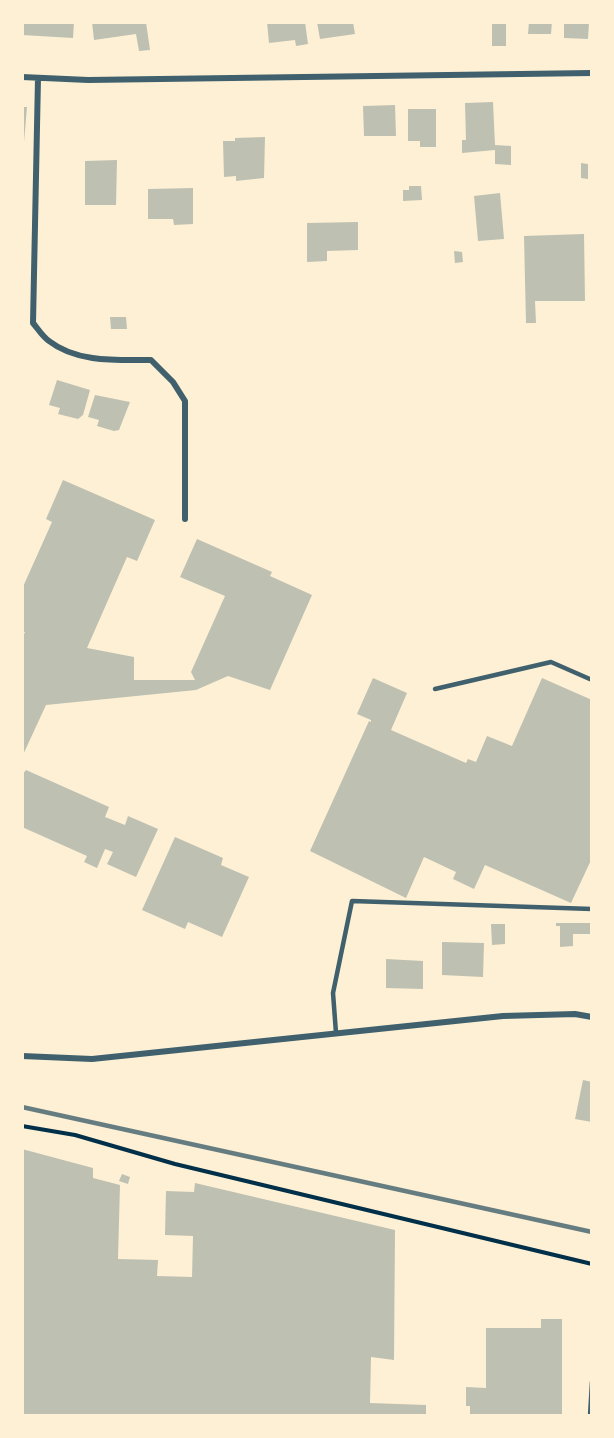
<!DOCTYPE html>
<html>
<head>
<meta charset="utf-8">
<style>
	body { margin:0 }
	#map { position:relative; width:614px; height:1438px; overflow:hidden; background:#fdf0d5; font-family:Cabin,sans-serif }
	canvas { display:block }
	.frame { position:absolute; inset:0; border:24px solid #fdf0d5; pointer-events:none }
</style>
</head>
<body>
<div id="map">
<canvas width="614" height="1438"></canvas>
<div class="frame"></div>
</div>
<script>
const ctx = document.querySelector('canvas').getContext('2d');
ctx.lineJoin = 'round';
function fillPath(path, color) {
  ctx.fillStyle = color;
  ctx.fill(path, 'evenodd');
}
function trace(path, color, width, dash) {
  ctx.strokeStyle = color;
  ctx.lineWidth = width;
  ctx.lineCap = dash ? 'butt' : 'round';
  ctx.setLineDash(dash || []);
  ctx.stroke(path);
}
fillPath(new Path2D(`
	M 23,22 L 74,22 L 73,38 L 22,35 Z
	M 92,22 L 146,22 L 150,50 L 139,51 L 136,34 L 94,40 Z
	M 267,22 L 305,22 L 308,44 L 296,46 L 295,40 L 269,43 Z
	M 317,22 L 353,22 L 355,34 L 320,39 Z
	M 492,22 L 506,22 L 506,46 L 492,46 Z
	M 529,22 L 552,22 L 551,34 L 528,34 Z
	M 564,22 L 589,22 L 588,39 L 564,38 Z
	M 493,102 L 495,145 L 511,146 L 511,165 L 495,164 L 495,150 L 462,153 L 462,140 L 466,140 L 465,103 Z
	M 395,105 L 396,136 L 364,136 L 363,106 Z
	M 22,107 L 27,107 L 24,142 L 22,142 Z
	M 408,109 L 436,109 L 436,147 L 420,147 L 420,141 L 408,141 Z
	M 265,137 L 264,178 L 236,181 L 236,176 L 224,177 L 223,141 L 235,141 L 235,138 Z
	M 117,160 L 116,205 L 85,205 L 85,161 Z
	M 581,163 L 588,164 L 588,179 L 581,178 Z
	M 409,186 L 421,186 L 422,200 L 403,201 L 403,190 L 409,190 Z
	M 193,188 L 193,224 L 174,225 L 173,219 L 148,219 L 148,189 Z
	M 500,193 L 504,239 L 478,241 L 474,196 Z
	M 358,222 L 358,250 L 327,251 L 327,261 L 307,262 L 307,223 Z
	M 584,234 L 585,301 L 535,301 L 536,323 L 526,323 L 524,236 Z
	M 454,251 L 462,252 L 463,262 L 455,263 Z
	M 110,317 L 126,317 L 127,329 L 111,329 Z
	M 57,380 L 90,390 L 83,415 L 78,419 L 58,414 L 60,408 L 49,405 Z
	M 95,395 L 130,402 L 119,430 L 114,431 L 97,426 L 99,420 L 88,417 Z
	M 63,480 L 155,520 L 137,561 L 127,557 L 87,648 L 134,657 L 134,680 L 195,680 L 191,672 L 225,596 L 180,577 L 197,539 L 272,572 L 270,576 L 312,595 L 270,690 L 228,676 L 196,690 L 46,705 L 22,757 L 22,639 L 25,632 L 22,631 L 22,589 L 52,522 L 46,519 Z
	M 373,678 L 407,693 L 391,730 L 466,763 L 468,759 L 476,762 L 487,736 L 512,746 L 542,678 L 592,700 L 592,858 L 571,903 L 485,865 L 474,889 L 453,879 L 456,872 L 424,857 L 406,898 L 310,851 L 369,721 L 371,722 L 371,720 L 357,714 Z
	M 26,770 L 109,807 L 105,817 L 125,825 L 128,816 L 158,829 L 136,877 L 107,864 L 113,852 L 105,849 L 97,868 L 84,862 L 87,856 L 22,827 L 22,775 Z
	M 175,837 L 223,858 L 221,865 L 249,877 L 222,937 L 188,922 L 185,929 L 142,910 Z
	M 556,923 L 592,923 L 592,934 L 573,934 L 573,946 L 560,947 L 560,926 L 556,926 Z
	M 491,924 L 505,924 L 505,944 L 492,945 Z
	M 442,942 L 484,943 L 483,977 L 442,975 Z
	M 386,959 L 423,961 L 423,989 L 386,988 Z
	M 583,1080 L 592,1082 L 592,1122 L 575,1119 Z
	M 22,1149 L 93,1168 L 93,1178 L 120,1185 L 118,1259 L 158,1260 L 157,1276 L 192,1277 L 193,1236 L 165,1235 L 166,1191 L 194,1192 L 195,1183 L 395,1230 L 394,1360 L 371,1357 L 370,1403 L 426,1405 L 426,1416 L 22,1416 Z
	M 122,1174 L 130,1177 L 128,1184 L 119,1181 Z
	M 541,1319 L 562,1319 L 562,1416 L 470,1416 L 470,1406 L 466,1406 L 466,1387 L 486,1388 L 486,1328 L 541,1328 Z`), '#bec0b2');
trace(new Path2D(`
	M 22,1126 L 75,1135 L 175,1164 L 592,1264`), '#003049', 4);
trace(new Path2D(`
	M 435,689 L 551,662 L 592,680
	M 336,1033 L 333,993 L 352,901 L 592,909
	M 590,1416 L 592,1382`), '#3f606c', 4.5);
trace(new Path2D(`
	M 22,77 L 88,80 L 592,73
	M 38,78 L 33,323 C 38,329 43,337 49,341 C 77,363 118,360 151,360 L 173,382 L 185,401 L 185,519
	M 22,1056 L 92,1059 L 503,1016 L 575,1014 L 592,1017`), '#3f606c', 6);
trace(new Path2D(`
	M 22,1107 L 592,1232`), '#657d81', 4.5);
</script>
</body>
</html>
